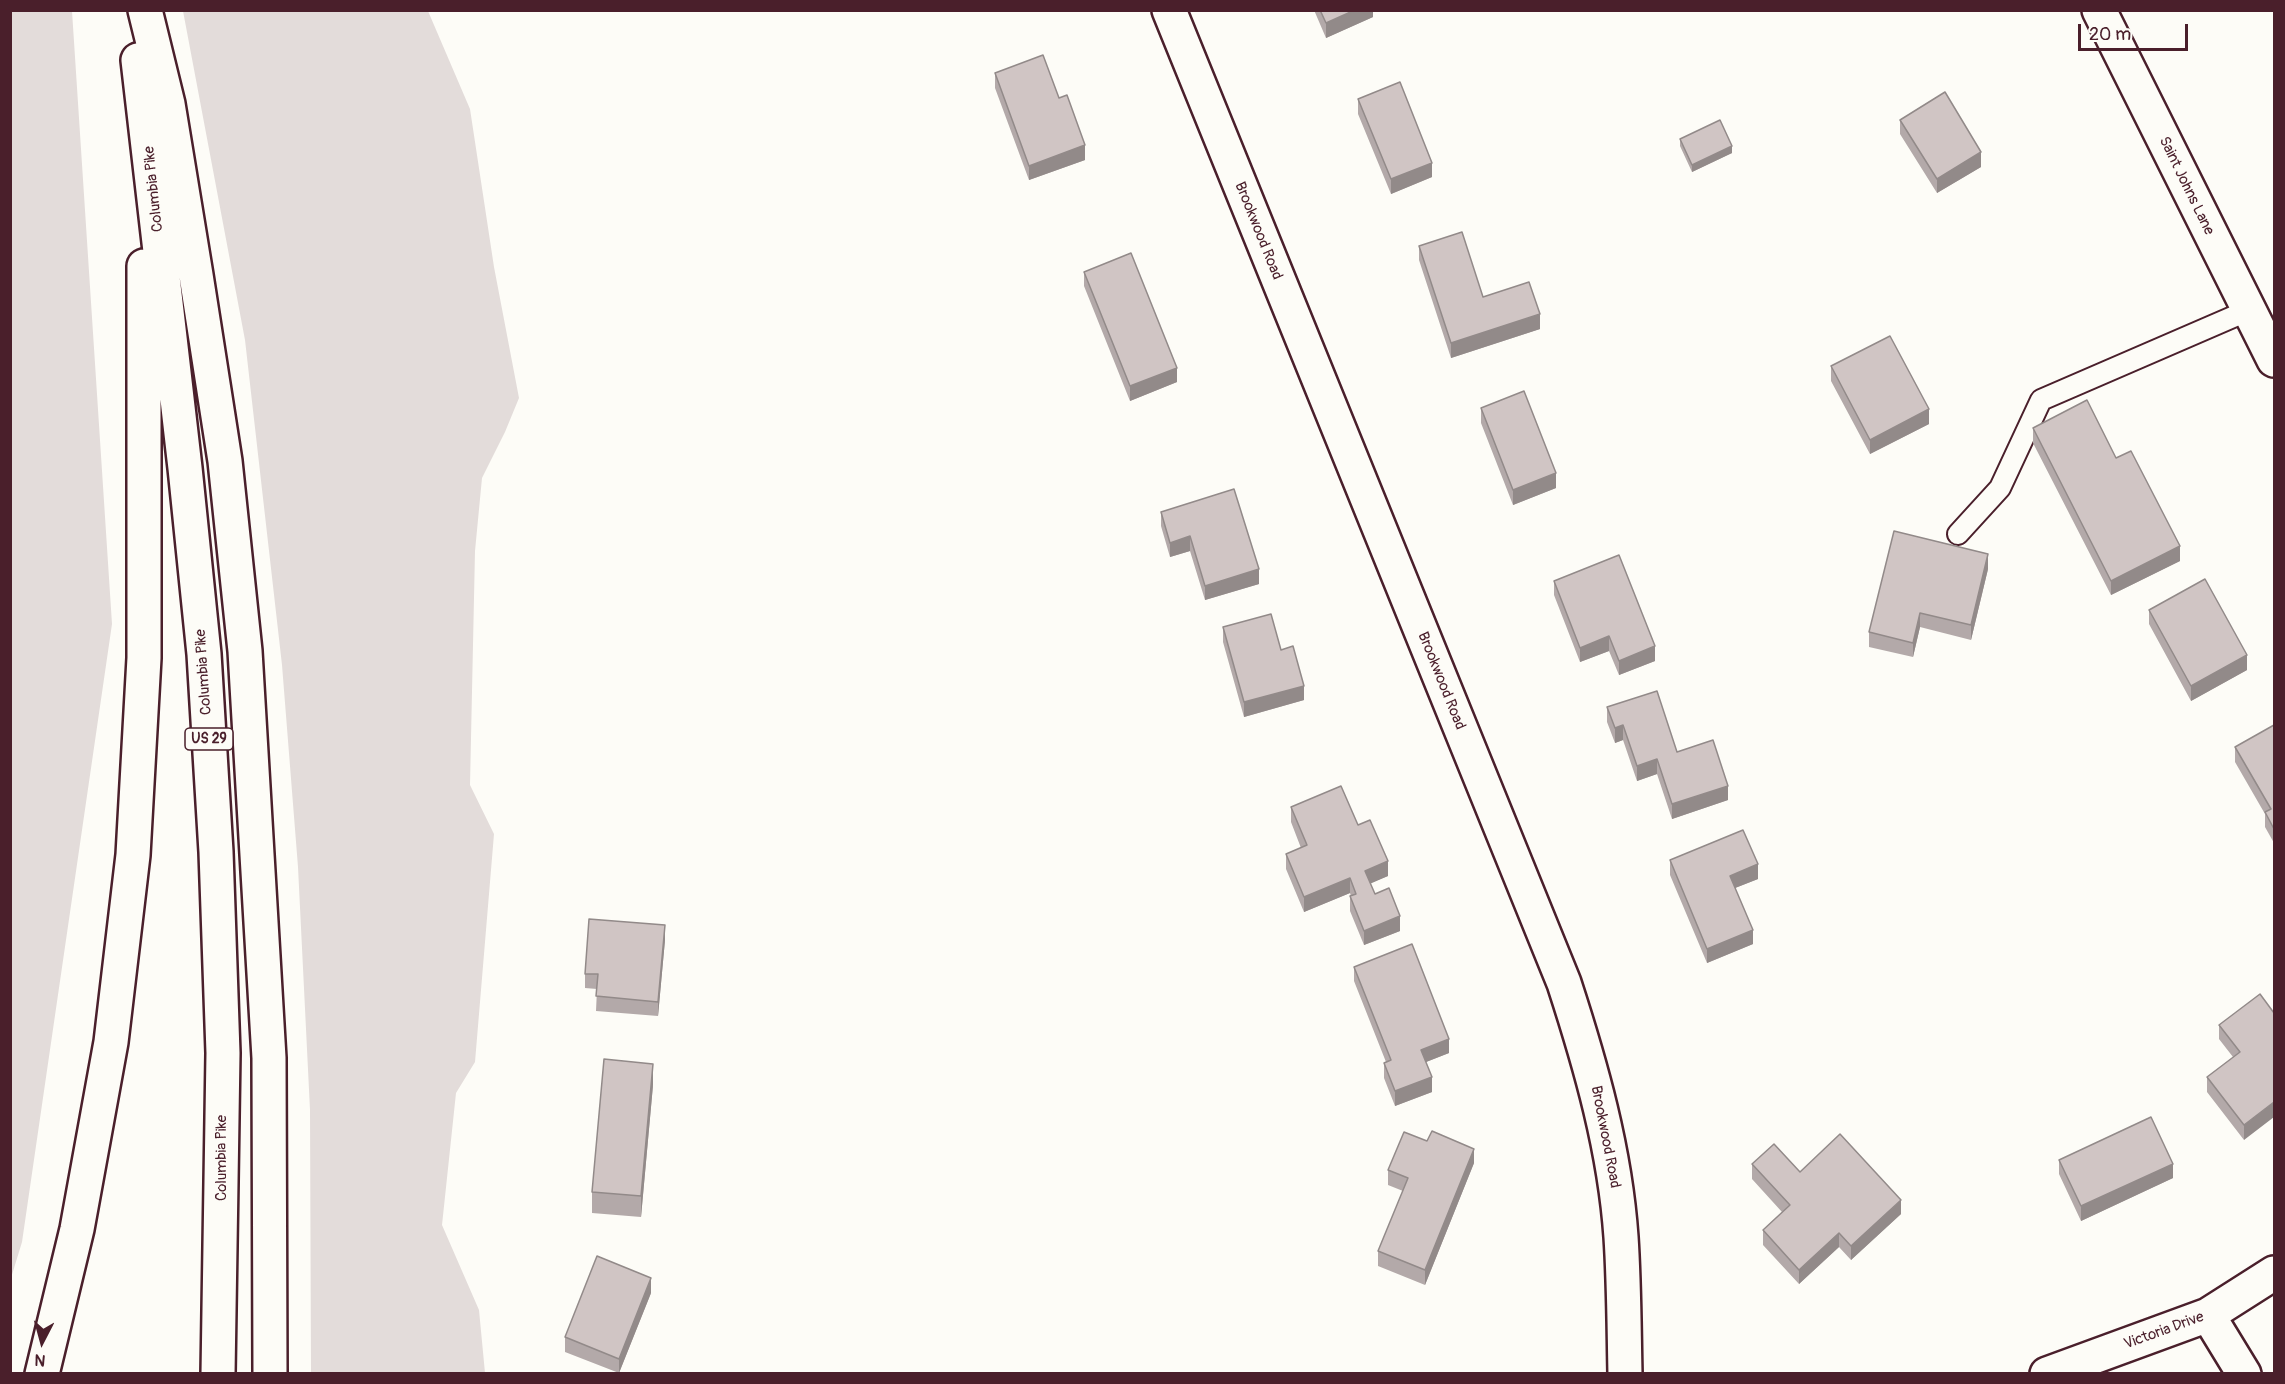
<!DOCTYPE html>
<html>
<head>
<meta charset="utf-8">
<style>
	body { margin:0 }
	#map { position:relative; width:2285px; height:1384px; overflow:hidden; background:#fdfcf7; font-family:Pangolin,sans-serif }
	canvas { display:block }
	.frame { position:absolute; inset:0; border:12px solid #4a1f2b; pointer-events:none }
	.north { position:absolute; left:12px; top:1312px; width:60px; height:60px; -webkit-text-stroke:4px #fdfcf7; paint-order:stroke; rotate:186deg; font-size:16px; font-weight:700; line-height:24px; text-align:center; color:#4a1f2b }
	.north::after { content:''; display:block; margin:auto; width:21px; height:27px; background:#4a1f2b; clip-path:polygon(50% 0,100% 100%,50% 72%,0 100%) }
	.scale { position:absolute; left:2078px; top:24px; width:110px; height:27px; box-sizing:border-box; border:3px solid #4a1f2b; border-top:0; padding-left:8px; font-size:18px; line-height:21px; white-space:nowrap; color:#4a1f2b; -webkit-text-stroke:4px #fdfcf7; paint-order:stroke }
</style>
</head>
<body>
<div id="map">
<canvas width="2285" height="1384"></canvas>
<div class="frame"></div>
<div class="north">N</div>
<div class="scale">20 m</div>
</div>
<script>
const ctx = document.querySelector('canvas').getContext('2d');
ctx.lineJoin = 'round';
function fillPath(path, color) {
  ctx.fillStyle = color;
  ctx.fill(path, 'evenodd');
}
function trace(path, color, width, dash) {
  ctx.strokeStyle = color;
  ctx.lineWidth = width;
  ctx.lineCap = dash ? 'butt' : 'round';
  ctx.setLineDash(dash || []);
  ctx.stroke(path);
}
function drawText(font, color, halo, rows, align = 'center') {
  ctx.font = font + ' Pangolin,sans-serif';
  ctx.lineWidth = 6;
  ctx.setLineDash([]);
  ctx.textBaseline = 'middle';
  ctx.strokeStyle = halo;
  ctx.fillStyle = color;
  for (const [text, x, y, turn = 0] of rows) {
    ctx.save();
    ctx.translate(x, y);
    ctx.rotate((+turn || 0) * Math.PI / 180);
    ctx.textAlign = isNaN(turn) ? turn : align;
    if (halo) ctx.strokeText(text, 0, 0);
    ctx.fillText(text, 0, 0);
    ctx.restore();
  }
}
fillPath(new Path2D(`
	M 72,11 L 112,624 L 22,1242 L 11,1278 L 10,11 Z
	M 183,11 L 428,11 L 470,109 L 494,267 L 519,398 L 505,432 L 482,478 L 475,551 L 470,785 L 494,834 L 475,1062 L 456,1093 L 442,1225 L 479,1310 L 485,1373 L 311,1373 L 310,1110 L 298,867 L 282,665 L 245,340 Z`), '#e3dcda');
const lane = new Path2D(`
	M 1958,534 L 2000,488 L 2041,400 L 2249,310`);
const street = new Path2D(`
	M 1169,10 L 1564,983 C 1591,1066 1615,1150 1621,1237 C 1624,1282 1624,1328 1625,1374
	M 2208,1315 L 2244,1374
	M 2047,1374 L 2208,1315 L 2274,1273`);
const secondary = new Path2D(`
	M 2099,10 L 2274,360`);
const highway = new Path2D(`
	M 145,10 L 168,104 L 196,275 L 225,461 L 245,651 L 269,1058 L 270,1374
	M 138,60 L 185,468 L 204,654 L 216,852 L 223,1053 L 218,1374
	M 42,1374 L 77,1229 L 111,1042 L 133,855 L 144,658 L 144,266`);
trace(lane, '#4a1f2b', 24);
trace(street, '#4a1f2b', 38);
trace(secondary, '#4a1f2b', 38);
trace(highway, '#4a1f2b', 38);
trace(lane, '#fdfcf7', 20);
trace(street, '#fdfcf7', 33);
trace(secondary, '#fdfcf7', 33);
trace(highway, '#fdfcf7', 33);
fillPath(new Path2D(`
	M 1314,10 L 1373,10 L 1373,17 L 1326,38 Z
	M 995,73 L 1059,98 L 1085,160 L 1029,180 L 995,88 Z
	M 1358,99 L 1432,177 L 1391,194 L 1358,114 Z
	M 1900,120 L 1981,167 L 1937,193 L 1900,134 Z
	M 1680,139 L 1732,153 L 1692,172 L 1680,146 Z
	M 1419,246 L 1483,297 L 1540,329 L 1451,358 L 1419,260 Z
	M 1084,272 L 1177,382 L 1130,401 L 1084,286 Z
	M 1831,366 L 1929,424 L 1870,454 L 1831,381 Z
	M 1481,408 L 1556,488 L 1513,505 L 1481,423 Z
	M 2033,428 L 2116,458 L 2180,561 L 2111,595 L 2033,443 Z
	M 1161,512 L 1259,584 L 1205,600 L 1190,551 L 1170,557 L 1161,526 Z
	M 1988,569 L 1971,640 L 1920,627 L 1913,657 L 1869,647 L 1869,632 Z
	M 1554,581 L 1655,661 L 1619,675 L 1609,651 L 1580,662 L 1554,595 Z
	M 2149,610 L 2247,670 L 2191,701 L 2149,624 Z
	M 1223,627 L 1281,650 L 1304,700 L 1244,717 L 1223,642 Z
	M 1607,707 L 1677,752 L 1728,800 L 1672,819 L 1657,774 L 1637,781 L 1623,740 L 1615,743 L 1607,722 Z
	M 2274,725 L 2274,843 L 2265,827 L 2265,814 L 2235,762 L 2235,747 Z
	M 1291,807 L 1358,825 L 1388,876 L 1370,883 L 1375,894 L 1400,931 L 1364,945 L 1350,911 L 1350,896 L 1351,896 L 1350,893 L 1304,912 L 1286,869 L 1286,854 L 1301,848 L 1291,822 Z
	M 1670,860 L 1758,879 L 1735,888 L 1753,944 L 1707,963 L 1670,875 Z
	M 665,940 L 658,1016 L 596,1011 L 597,989 L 585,988 L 585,974 Z
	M 1354,967 L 1449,1053 L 1426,1062 L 1432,1092 L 1395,1106 L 1384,1078 L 1384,1063 L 1386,1062 L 1354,981 Z
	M 2260,994 L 2244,1140 L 2207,1092 L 2207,1077 L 2233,1057 L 2219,1039 L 2219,1025 Z
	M 653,1085 L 641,1217 L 592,1213 L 592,1192 Z
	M 1427,1141 L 1474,1163 L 1425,1285 L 1378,1266 L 1378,1251 L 1403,1191 L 1388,1185 L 1388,1170 Z
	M 2059,1160 L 2173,1178 L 2081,1221 L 2059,1174 Z
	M 1752,1164 L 1800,1172 L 1901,1214 L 1851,1260 L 1839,1247 L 1799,1284 L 1763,1245 L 1763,1230 L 1782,1212 L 1752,1179 Z
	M 651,1293 L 619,1373 L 565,1352 L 565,1337 Z`), '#b3a9a9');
fillPath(new Path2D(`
	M 1355,10 L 1373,10 L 1373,17 L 1326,38 L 1326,23 Z
	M 1085,145 L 1085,160 L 1029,180 L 1029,166 Z
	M 1732,146 L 1732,153 L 1692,172 L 1692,165 Z
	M 1981,152 L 1981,167 L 1937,193 L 1937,179 Z
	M 1432,163 L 1432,177 L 1391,194 L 1391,179 Z
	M 1540,314 L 1540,329 L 1451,358 L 1451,343 Z
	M 1177,368 L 1177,382 L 1130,401 L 1130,386 Z
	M 1929,409 L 1929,424 L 1870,454 L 1870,440 Z
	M 1556,473 L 1556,488 L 1513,505 L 1513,490 Z
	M 1190,536 L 1190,551 L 1170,557 L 1170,543 Z
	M 2180,546 L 2180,561 L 2111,595 L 2111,581 Z
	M 1988,554 L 1988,569 L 1971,640 L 1971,625 Z
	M 1259,569 L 1259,584 L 1205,600 L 1205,586 Z
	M 1920,613 L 1920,627 L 1913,657 L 1913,643 Z
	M 1609,636 L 1609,651 L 1580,662 L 1580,648 Z
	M 1655,646 L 1655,661 L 1619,675 L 1619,661 Z
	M 2247,655 L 2247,670 L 2191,701 L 2191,686 Z
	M 1304,686 L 1304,700 L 1244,717 L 1244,702 Z
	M 1623,725 L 1623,740 L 1615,743 L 1615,728 Z
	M 1657,759 L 1657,774 L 1637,781 L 1637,766 Z
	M 1728,786 L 1728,800 L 1672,819 L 1672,804 Z
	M 1388,861 L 1388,876 L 1365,886 L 1365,871 Z
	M 1758,864 L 1758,879 L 1730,890 L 1730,876 Z
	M 1350,878 L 1350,893 L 1304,912 L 1304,897 Z
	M 1400,916 L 1400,931 L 1364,945 L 1364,931 Z
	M 665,925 L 665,940 L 658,1016 L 658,1002 Z
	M 1753,930 L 1753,944 L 1707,963 L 1707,949 Z
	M 1449,1039 L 1449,1053 L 1421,1064 L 1421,1050 Z
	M 653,1064 L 653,1085 L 641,1217 L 641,1196 Z
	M 1432,1077 L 1432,1092 L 1395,1106 L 1395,1091 Z
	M 2274,1102 L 2274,1117 L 2244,1140 L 2244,1125 Z
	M 1474,1149 L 1474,1163 L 1425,1285 L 1425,1270 Z
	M 2173,1164 L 2173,1178 L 2081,1221 L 2081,1206 Z
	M 1901,1200 L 1901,1214 L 1851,1260 L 1851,1246 Z
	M 1839,1233 L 1839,1247 L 1799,1284 L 1799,1270 Z
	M 651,1278 L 651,1293 L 619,1373 L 619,1359 Z`), '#928a89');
const building = new Path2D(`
	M 1320,10 L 1355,10 L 1326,23 Z
	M 1043,55 L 1059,98 L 1067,95 L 1085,145 L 1029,166 L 995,73 Z
	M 1400,82 L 1432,163 L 1391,179 L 1358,99 Z
	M 1945,92 L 1981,152 L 1937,179 L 1900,120 Z
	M 1720,120 L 1732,146 L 1692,165 L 1680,139 Z
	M 1462,232 L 1483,297 L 1529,282 L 1540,314 L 1451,343 L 1419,246 Z
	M 1131,253 L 1177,368 L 1130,386 L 1084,272 Z
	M 1890,336 L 1929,409 L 1870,440 L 1831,366 Z
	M 1524,391 L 1556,473 L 1513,490 L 1481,408 Z
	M 2087,400 L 2116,458 L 2131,451 L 2180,546 L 2111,581 L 2033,428 Z
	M 1234,489 L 1259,569 L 1205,586 L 1190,536 L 1170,543 L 1161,512 Z
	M 1894,531 L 1988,554 L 1971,625 L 1920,613 L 1913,643 L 1869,632 Z
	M 1619,555 L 1655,646 L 1619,661 L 1609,636 L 1580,648 L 1554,581 Z
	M 2205,579 L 2247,655 L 2191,686 L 2149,610 Z
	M 1271,614 L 1281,650 L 1293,646 L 1304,686 L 1244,702 L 1223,627 Z
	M 1657,691 L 1677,752 L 1713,740 L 1728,786 L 1672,804 L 1657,759 L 1637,766 L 1623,725 L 1615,728 L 1607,707 Z
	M 2274,725 L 2274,829 L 2265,812 L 2271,809 L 2235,747 Z
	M 1341,786 L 1358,825 L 1370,820 L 1388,861 L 1365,871 L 1375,894 L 1389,888 L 1400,916 L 1364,931 L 1350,896 L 1356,894 L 1350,878 L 1304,897 L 1286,854 L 1307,845 L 1291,807 Z
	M 1743,830 L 1758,864 L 1730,876 L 1753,930 L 1707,949 L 1670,860 Z
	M 589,919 L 665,925 L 658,1002 L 596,996 L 598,974 L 585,974 Z
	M 1412,944 L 1449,1039 L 1421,1050 L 1432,1077 L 1395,1091 L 1384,1063 L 1391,1060 L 1354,967 Z
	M 2260,994 L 2274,1013 L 2274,1102 L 2244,1125 L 2207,1077 L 2240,1052 L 2219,1025 Z
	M 604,1059 L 653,1064 L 641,1196 L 592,1192 Z
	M 2151,1117 L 2173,1164 L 2081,1206 L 2059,1160 Z
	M 1432,1131 L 1474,1149 L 1425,1270 L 1378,1251 L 1408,1178 L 1388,1170 L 1404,1132 L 1427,1141 Z
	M 1840,1134 L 1901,1200 L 1851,1246 L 1839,1233 L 1799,1270 L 1763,1230 L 1790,1205 L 1752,1164 L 1774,1144 L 1800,1172 Z
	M 597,1256 L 651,1278 L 619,1359 L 565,1337 Z`);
fillPath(building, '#d0c5c4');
trace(building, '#928a89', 1.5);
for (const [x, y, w] of [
	[209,739,48]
]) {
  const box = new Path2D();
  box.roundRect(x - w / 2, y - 11, w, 22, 4.5);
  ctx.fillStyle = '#fdfcf7';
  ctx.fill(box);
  trace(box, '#4a1f2b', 1.5);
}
drawText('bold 14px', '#4a1f2b', null, [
	["US 29",209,739]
]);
drawText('15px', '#4a1f2b', '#fdfcf7', [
	["Saint Johns Lane",2186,186,64],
	["Columbia Pike",154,189,-96],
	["Brookwood Road",1258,231,68],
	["Columbia Pike",204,672,-94],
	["Brookwood Road",1441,681,68],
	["Brookwood Road",1605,1137,79],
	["Columbia Pike",222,1158,-90],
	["Victoria Drive",2164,1331,-20]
]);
</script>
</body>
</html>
